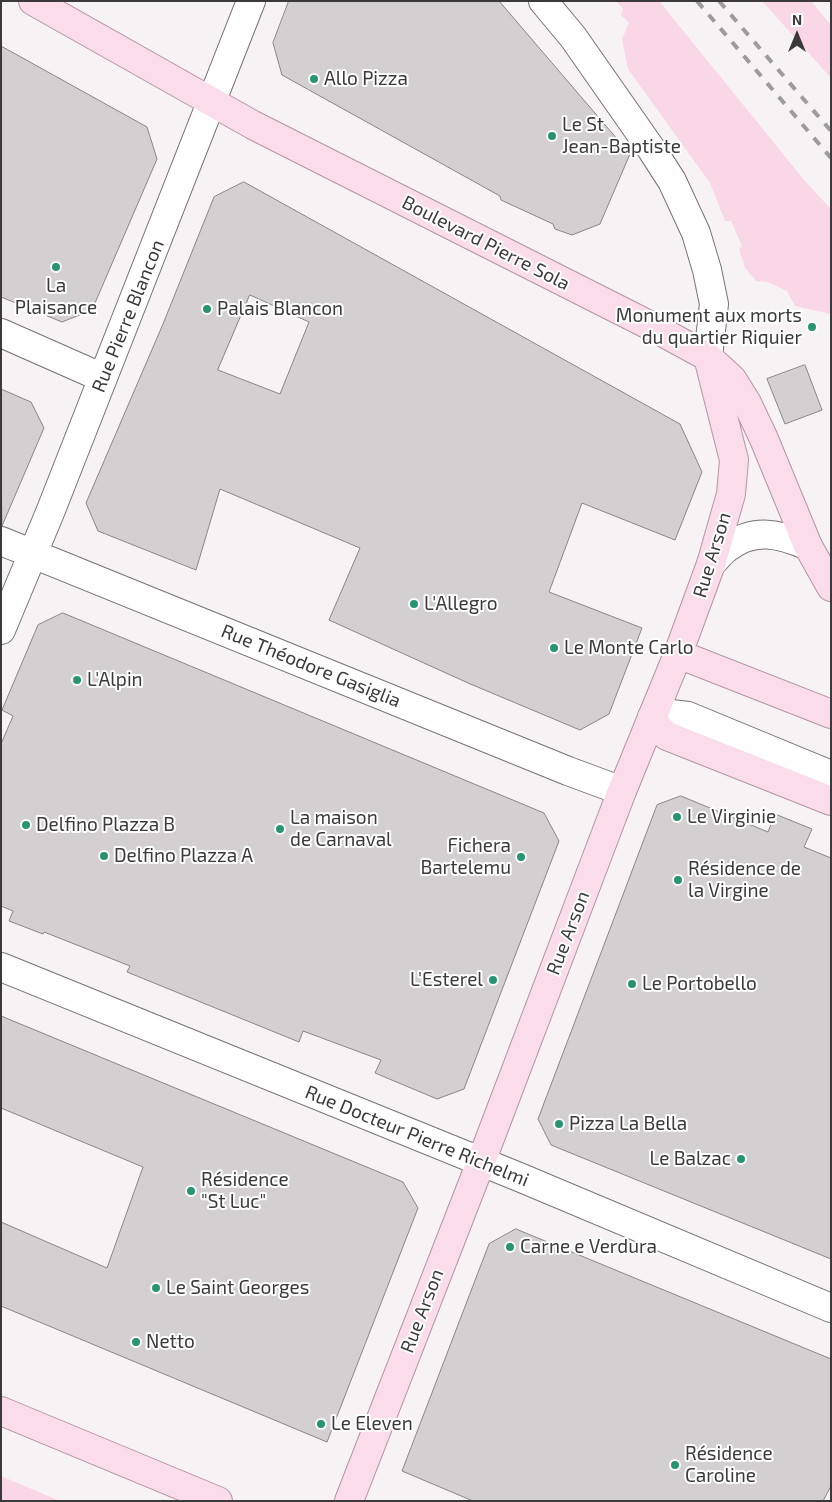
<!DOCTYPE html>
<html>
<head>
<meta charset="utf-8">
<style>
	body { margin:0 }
	#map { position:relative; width:832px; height:1502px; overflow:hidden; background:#f7f3f5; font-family:"Exo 2",sans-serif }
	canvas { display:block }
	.frame { position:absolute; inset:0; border:2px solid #3b393a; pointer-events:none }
	.north { position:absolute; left:772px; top:10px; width:50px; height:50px; -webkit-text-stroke:4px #fff; paint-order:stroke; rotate:0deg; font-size:14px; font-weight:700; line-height:20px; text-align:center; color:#3b393a }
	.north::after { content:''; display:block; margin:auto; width:18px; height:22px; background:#3b393a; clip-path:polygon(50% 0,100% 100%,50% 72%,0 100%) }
</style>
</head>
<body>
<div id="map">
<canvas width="832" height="1502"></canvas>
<div class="frame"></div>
<div class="north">N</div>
</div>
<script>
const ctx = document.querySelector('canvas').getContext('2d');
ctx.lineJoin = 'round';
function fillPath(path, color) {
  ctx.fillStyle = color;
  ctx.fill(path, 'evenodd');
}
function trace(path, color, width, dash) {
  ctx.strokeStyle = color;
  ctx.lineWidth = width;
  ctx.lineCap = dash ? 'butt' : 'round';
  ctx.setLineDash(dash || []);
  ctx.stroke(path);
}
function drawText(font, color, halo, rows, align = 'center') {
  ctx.font = font + ' "Exo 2",sans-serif';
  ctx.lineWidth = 4;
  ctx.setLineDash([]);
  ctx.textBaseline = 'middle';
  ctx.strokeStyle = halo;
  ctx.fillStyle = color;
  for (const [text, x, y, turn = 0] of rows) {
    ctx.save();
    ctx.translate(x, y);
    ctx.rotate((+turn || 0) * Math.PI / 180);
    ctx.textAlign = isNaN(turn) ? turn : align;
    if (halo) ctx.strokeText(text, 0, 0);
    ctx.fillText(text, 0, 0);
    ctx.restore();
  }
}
fillPath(new Path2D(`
	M 616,1 L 659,1 L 805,181 L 831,209 L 831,314 L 795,306 L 787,291 L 767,282 L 756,281 L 745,268 L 739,249 L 742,246 L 731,221 L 725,221 L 710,183 L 628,69 L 622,39 L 629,23 L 621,15 L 623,9 Z
	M 762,1 L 811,1 L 831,25 L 831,78 Z
	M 1,1476 L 60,1501 L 1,1501 Z`), '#fad7e7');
const building = new Path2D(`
	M 289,1 L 499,1 L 630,154 L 600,224 L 572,235 L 555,229 L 553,224 L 501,200 L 500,196 L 282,75 L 273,43 Z
	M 1,46 L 147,127 L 157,159 L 92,310 L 62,322 L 1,297 Z
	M 244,182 L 680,424 L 702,472 L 675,540 L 582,503 L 549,592 L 642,628 L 609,714 L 580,730 L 468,683 L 329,620 L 360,548 L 220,489 L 196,570 L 98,531 L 86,503 L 163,324 L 214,197 ZM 250,295 L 309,322 L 280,394 L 218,370 Z
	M 805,365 L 822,410 L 785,424 L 767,379 Z
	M 1,389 L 31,402 L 44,428 L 2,526 Z
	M 63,613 L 544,813 L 559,841 L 464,1089 L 437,1099 L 375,1073 L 381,1060 L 303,1031 L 299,1042 L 127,972 L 130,966 L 44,932 L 43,934 L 9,921 L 13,911 L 1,906 L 1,744 L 13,716 L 2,710 L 38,625 Z
	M 681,796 L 768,832 L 775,814 L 812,829 L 804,847 L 831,858 L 831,1259 L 551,1145 L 538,1119 L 657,805 Z
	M 1,1016 L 403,1182 L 418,1208 L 327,1442 L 1,1306 L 1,1222 L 107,1268 L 143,1167 L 1,1108 Z
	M 516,1229 L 831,1359 L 831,1486 L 823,1501 L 473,1501 L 402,1471 L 489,1244 Z`);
fillPath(building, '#d4d0d2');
trace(building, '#888586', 1);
const minor = new Path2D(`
	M 543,1 L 573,37 L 652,150 L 672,181 L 696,233 L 707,270 L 714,304 L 708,357
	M 1,333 L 103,378
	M 1,541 L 568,771 L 622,791
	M 711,564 C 716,559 721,552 727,548 C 754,527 780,534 808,546
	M 1,630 L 51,510 L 251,1
	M 652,717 L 671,714 L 688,716 L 831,775
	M 1,967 L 519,1177 L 831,1308`);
const major = new Path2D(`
	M 33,1 L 253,125 L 653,327 L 708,357 L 732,379 L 747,403 L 764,439 L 808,546 L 831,587
	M 678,654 L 831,714
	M 652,717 L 657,727 L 667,736 L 831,801
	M 1,1411 L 218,1501
	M 349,1501 L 481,1162 L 622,791 L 678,654 L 711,564 L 731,494 L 734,460 L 708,357`);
trace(minor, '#767274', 30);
trace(major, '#b594a4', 30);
trace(minor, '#fff', 28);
trace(major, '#fadceb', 28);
trace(new Path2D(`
	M 697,1 L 831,158
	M 719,1 L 831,131`), '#9e9b9d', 4, [9, 9]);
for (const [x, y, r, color] of [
	[314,79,5,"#289473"],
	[552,136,5,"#289473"],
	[56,267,5,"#289473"],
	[207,309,5,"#289473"],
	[812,327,5,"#289473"],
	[414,604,5,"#289473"],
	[554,648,5,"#289473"],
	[77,680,5,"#289473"],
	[677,817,5,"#289473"],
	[26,825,5,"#289473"],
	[280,829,5,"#289473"],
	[104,856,5,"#289473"],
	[521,857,5,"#289473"],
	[678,880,5,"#289473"],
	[493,980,5,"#289473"],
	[632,984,5,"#289473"],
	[559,1124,5,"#289473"],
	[741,1159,5,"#289473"],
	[191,1191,5,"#289473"],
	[510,1247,5,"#289473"],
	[156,1288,5,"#289473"],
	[136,1342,5,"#289473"],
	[321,1424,5,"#289473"],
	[675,1465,5,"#289473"]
]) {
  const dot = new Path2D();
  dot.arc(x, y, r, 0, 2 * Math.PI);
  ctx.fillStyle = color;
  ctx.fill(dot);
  trace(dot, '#fff', 2);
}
drawText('19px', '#3b393a', '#fff', [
	["Allo Pizza",324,79],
	["Le St",562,125],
	["Jean-Baptiste",562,147],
	["La",56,286,"center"],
	["Plaisance",56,308,"center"],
	["Palais Blancon",217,309],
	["Monument aux morts",802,316,"right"],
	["du quartier Riquier",802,338,"right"],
	["L'Allegro",424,604],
	["Le Monte Carlo",564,648],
	["L'Alpin",87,680],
	["Le Virginie",687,817],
	["La maison",290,818],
	["de Carnaval",290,840],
	["Delfino Plazza B",36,825],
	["Fichera",511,846,"right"],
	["Bartelemu",511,868,"right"],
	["Delfino Plazza A",114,856],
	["Résidence de",688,869],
	["la Virgine",688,891],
	["L'Esterel",483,980,"right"],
	["Le Portobello",642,984],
	["Pizza La Bella",569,1124],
	["Le Balzac",731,1159,"right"],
	["Résidence",201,1180],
	["\"St Luc\"",201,1202],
	["Carne e Verdura",520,1247],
	["Le Saint Georges",166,1288],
	["Netto",146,1342],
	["Le Eleven",331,1424],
	["Résidence",685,1454],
	["Caroline",685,1476]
], 'left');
drawText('19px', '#3b393a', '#fff', [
	["Boulevard Pierre Sola",486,243,27],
	["Rue Pierre Blancon",128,316,-68],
	["Rue Arson",712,555,-73],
	["Rue Théodore Gasiglia",311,666,22],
	["Rue Arson",568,933,-69],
	["Rue Docteur Pierre Richelmi",417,1136,22],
	["Rue Arson",422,1311,-69]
]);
</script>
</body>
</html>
